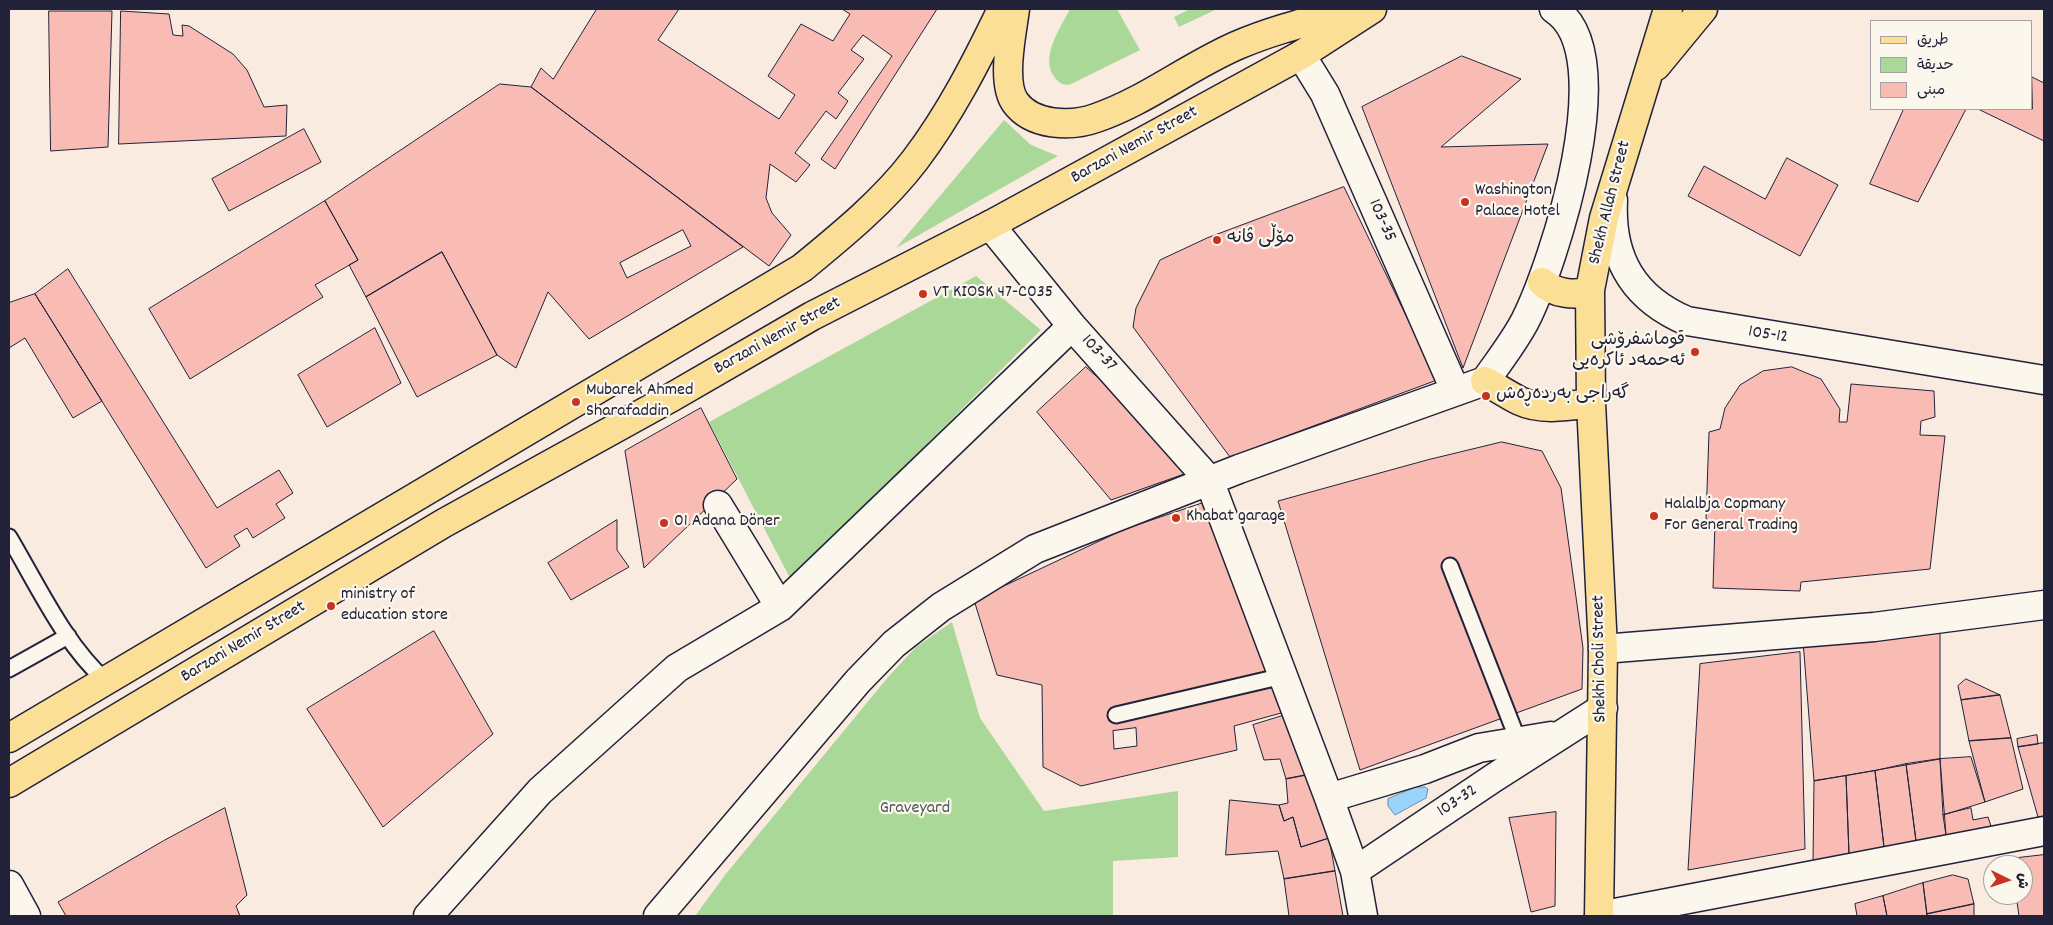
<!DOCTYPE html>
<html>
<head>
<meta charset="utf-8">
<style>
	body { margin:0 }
	#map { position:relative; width:2053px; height:925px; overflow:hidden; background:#faebe1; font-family:Dekko,"Playpen Sans Arabic",sans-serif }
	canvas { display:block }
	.frame { position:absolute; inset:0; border:10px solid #22223b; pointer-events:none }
	.legend { position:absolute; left:1870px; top:20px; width:162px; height:90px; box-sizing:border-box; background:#fbf7ec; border:1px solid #a4a2a5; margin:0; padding:6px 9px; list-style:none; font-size:15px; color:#22223b }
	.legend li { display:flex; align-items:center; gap:10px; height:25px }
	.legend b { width:25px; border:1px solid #a4a2a5 }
	.north { position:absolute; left:1983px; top:855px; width:50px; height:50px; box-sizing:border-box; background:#fbf7ec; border:1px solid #a4a2a5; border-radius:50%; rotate:94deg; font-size:14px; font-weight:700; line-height:20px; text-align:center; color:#22223b }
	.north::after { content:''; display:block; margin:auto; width:18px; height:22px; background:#c8321e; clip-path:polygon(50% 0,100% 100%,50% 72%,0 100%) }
</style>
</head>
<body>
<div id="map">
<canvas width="2053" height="925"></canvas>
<div class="frame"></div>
<ul class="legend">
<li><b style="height:6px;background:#fbdf96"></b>طريق</li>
<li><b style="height:14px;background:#aad898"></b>حديقة</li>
<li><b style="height:14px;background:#f8bcb4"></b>مبنى</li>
</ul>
<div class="north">ش</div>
</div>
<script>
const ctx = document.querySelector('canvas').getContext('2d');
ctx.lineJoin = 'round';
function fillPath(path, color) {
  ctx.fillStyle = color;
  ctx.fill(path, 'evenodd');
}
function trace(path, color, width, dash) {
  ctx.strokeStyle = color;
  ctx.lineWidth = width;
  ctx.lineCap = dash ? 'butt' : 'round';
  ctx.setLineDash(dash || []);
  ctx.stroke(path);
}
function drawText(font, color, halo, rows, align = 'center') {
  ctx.font = font + ' Dekko,"Playpen Sans Arabic",sans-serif';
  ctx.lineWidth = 4.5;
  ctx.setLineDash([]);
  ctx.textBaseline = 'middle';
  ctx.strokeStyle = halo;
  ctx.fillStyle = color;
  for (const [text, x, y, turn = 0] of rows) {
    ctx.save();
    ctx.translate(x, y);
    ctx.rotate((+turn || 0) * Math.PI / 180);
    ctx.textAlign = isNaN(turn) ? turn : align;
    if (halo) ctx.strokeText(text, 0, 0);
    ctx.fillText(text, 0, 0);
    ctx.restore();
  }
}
fillPath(new Path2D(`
	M 1070,9 L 1117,9 L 1140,50 L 1069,85 C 1061,85 1057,81 1053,75 C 1041,55 1061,27 1070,9 Z
	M 1190,9 L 1217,9 L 1179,27 L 1174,17 Z
	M 1004,120 L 1031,145 L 1058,156 L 896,248 Z
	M 976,276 L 1041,330 L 791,580 L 709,422 Z
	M 952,622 L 980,718 L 1044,811 L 1178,791 L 1178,857 L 1113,861 L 1113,916 L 695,916 L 725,875 L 889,676 L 916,647 Z`), '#aad898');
const water = new Path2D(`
	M 1416,787 L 1425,787 L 1428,789 L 1426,798 L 1395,815 L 1388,806 L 1388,799 Z`);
fillPath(water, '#9bd4fb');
trace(water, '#6b8dae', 1);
const building = new Path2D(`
	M 597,9 L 679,9 L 658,40 L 779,119 L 795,95 L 768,76 L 801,24 L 833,41 L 850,14 L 842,9 L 937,9 L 835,169 L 821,159 L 892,56 L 863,35 L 851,50 L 864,59 L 838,93 L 848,101 L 836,119 L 826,111 L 795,153 L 810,165 L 796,182 L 770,164 L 766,198 L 772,213 L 791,235 L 769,266 L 531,87 L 541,68 L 553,79 Z
	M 49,11 L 112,11 L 108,147 L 51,151 Z
	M 121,11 L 169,14 L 173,35 L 183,36 L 182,25 L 189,26 L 233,54 L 247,70 L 264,107 L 287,105 L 286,136 L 119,144 Z
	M 1462,56 L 1521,79 L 1441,147 L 1548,144 L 1463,368 L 1362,107 Z
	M 2032,77 L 2044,83 L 2044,141 L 1978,109 L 2032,109 Z
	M 500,84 L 531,87 L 743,247 L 589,339 L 548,292 L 516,368 L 497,355 L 442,252 L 366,297 L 349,265 L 358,260 L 325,201 Z
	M 1904,109 L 1966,109 L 1918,202 L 1870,184 Z
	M 304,129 L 321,162 L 229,211 L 212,179 Z
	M 1787,158 L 1838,185 L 1800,256 L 1688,196 L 1704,166 L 1765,199 Z
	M 1344,187 L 1437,380 L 1230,457 L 1133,327 L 1136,308 L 1160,260 L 1207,238 Z
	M 325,201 L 358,260 L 315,285 L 323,297 L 190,379 L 149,309 Z
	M 683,230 L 691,246 L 627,278 L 620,263 Z
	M 442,252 L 497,355 L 417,397 L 366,297 Z
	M 68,269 L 217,508 L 279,470 L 293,493 L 276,504 L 285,518 L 253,538 L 247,528 L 234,536 L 240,546 L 206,568 L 35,294 Z
	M 35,294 L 102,401 L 73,418 L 25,338 L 9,348 L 9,303 Z
	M 375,328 L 401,383 L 327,427 L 298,375 Z
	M 1086,367 L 1147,422 L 1187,473 L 1111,500 L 1037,412 Z
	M 1792,367 L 1821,379 L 1840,409 L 1839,422 L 1847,422 L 1851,384 L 1934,391 L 1935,417 L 1921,421 L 1920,435 L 1945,436 L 1930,569 L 1801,582 L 1800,591 L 1713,588 L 1715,522 L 1706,519 L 1709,432 L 1720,429 L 1725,408 L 1740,385 L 1763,371 Z
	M 701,408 L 737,479 L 644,568 L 625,451 Z
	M 1502,442 L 1542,451 L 1561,488 L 1583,648 L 1582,689 L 1360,770 L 1278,501 L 1427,460 Z
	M 1212,500 L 1292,710 L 1234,726 L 1237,750 L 1081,786 L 1043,767 L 1042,685 L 997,675 L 974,600 L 1125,529 ZM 1136,728 L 1137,746 L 1114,749 L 1113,731 Z
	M 617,520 L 617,550 L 629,567 L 571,600 L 548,563 Z
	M 1940,626 L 1940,759 L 1814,781 L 1803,641 Z
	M 434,631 L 493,734 L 383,827 L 307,709 Z
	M 1800,652 L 1805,849 L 1688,870 L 1700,664 Z
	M 1966,679 L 2000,695 L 1961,700 L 1958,686 Z
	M 2000,695 L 2011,738 L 1969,741 L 1961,700 Z
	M 1292,713 L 1312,774 L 1286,779 L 1280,759 L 1264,760 L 1253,725 Z
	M 2037,735 L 2038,744 L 2018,747 L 2017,739 Z
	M 2011,738 L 2023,789 L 1985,802 L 1969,741 Z
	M 2044,743 L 2044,816 L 2038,817 L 2018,747 Z
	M 1971,757 L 1985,802 L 1943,815 L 1940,759 Z
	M 1940,759 L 1946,835 L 1916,841 L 1906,764 Z
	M 1906,764 L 1916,841 L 1884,847 L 1875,771 Z
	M 1875,771 L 1884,847 L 1849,854 L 1846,776 Z
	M 1312,774 L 1329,838 L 1301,847 L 1293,817 L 1284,821 L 1279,805 L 1288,803 L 1286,779 Z
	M 1846,776 L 1849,854 L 1813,862 L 1814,781 Z
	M 1230,800 L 1279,805 L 1284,821 L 1293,817 L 1301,847 L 1329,838 L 1335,871 L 1284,879 L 1278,851 L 1226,855 Z
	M 225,808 L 247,895 L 236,906 L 240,916 L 66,916 L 58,902 L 163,841 Z
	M 1971,808 L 1973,820 L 1988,817 L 1993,832 L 1947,842 L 1943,815 Z
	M 1556,812 L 1555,906 L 1531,912 L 1509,818 Z
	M 2044,855 L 2044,916 L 2019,916 L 2016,895 L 2023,895 L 2023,865 L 2010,865 L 2009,859 Z
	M 1335,871 L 1343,916 L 1289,916 L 1284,879 Z
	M 1953,875 L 1968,879 L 1974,904 L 1927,914 L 1923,883 Z
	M 1923,883 L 1927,916 L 1887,916 L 1883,896 Z
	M 1883,896 L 1887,916 L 1857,916 L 1855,904 Z
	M 1974,904 L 1974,916 L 1927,916 L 1927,914 Z`);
fillPath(building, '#f8bcb4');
trace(building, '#22223b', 1);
const service = new Path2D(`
	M 9,537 C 37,584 65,645 106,681
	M 1450,566 L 1521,748
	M 9,669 L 68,636
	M 1116,715 L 1283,676`);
const minor = new Path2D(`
	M 1301,55 L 1325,94 L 1455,390
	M 1613,200 C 1610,258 1633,298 1687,321 L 2044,380
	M 990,225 L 1072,326 L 1209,480 L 1329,798 L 1355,871 L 1363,916
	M 718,505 L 780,607
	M 1603,649 L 1874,627 L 2044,605
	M 1329,798 L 1425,769 L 1479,748 L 1551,736
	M 1355,871 L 1495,777 L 1603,708
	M 9,885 L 26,916
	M 428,916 L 540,791 L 677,668 L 780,607 L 1072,326
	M 658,916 L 858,681 L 894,644 L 941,607 L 1035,549 L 1239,469 L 1485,381 C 1499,361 1514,342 1525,321 C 1554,264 1623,52 1554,9
	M 1599,916 L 2044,831`);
const primary = new Path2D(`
	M 1015,9 C 1012,33 1001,82 1015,102 C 1032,126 1071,127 1096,118 C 1146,101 1189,66 1238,45 C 1275,29 1315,20 1354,9
	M 1656,66 L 1703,9
	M 1542,282 C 1553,293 1576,297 1590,290
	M 1485,381 C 1496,387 1508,395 1520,401 C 1541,411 1569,406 1591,403
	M 9,738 L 802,268 C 841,236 884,201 915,160 C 950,114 977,61 1002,9
	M 9,783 L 444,523 L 672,397 L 812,316 L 990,225 L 1301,55 L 1372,9
	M 1599,916 L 1603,649 L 1591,403 L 1590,290 L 1604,218 L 1668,9`);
trace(service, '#22223b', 19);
trace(minor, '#22223b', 31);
trace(primary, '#22223b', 31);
trace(service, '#fbf7ec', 15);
trace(minor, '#fbf7ec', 28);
trace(primary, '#fbdf96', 28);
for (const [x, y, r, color] of [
	[1465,202,5,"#c8321e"],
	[1217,240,5,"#c8321e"],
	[923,294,5,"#c8321e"],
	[1695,352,5,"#c8321e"],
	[1486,396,5,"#c8321e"],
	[576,402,5,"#c8321e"],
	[1654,516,5,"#c8321e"],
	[1176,518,5,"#c8321e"],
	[664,523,5,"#c8321e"],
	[331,606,5,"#c8321e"]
]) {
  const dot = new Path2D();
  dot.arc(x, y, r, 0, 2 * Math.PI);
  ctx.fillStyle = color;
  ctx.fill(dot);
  trace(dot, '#fbf7ec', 2);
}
drawText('18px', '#22223b', '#fbf7ec', [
	["Barzani Nemir Street",1135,146,-29],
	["Shekh Allah Street",1611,203,-76],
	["103-35",1381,221,66],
	["105-12",1768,336,9],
	["Barzani Nemir Street",778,337,-29],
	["103-37",1098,354,47],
	["Barzani Nemir Street",244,643,-31],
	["Shekhi Choli Street",1601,659,-91],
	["103-32",1458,802,-34]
]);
drawText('18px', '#22223b', '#fbf7ec', [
	["Washington",1475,192],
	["Palace Hotel",1475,213],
	["مۆڵی ڤانە",1227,240],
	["VT KIOSK 47-C035",933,294],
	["قوماشفرۆشی",1685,342,"right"],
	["ئەحمەد ئاکرەیی",1685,363,"right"],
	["Mubarek Ahmed",586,392],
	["Sharafaddin",586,413],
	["گەراجی بەردەڕەش",1496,396],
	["Halalbja Copmany",1664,506],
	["For General Trading",1664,527],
	["Khabat garage",1186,518],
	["01 Adana Döner",674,523],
	["ministry of",341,596],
	["education store",341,617]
], 'left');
drawText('18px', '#4b5957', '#fbf7ec', [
	["Graveyard",915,810]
]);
</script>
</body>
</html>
